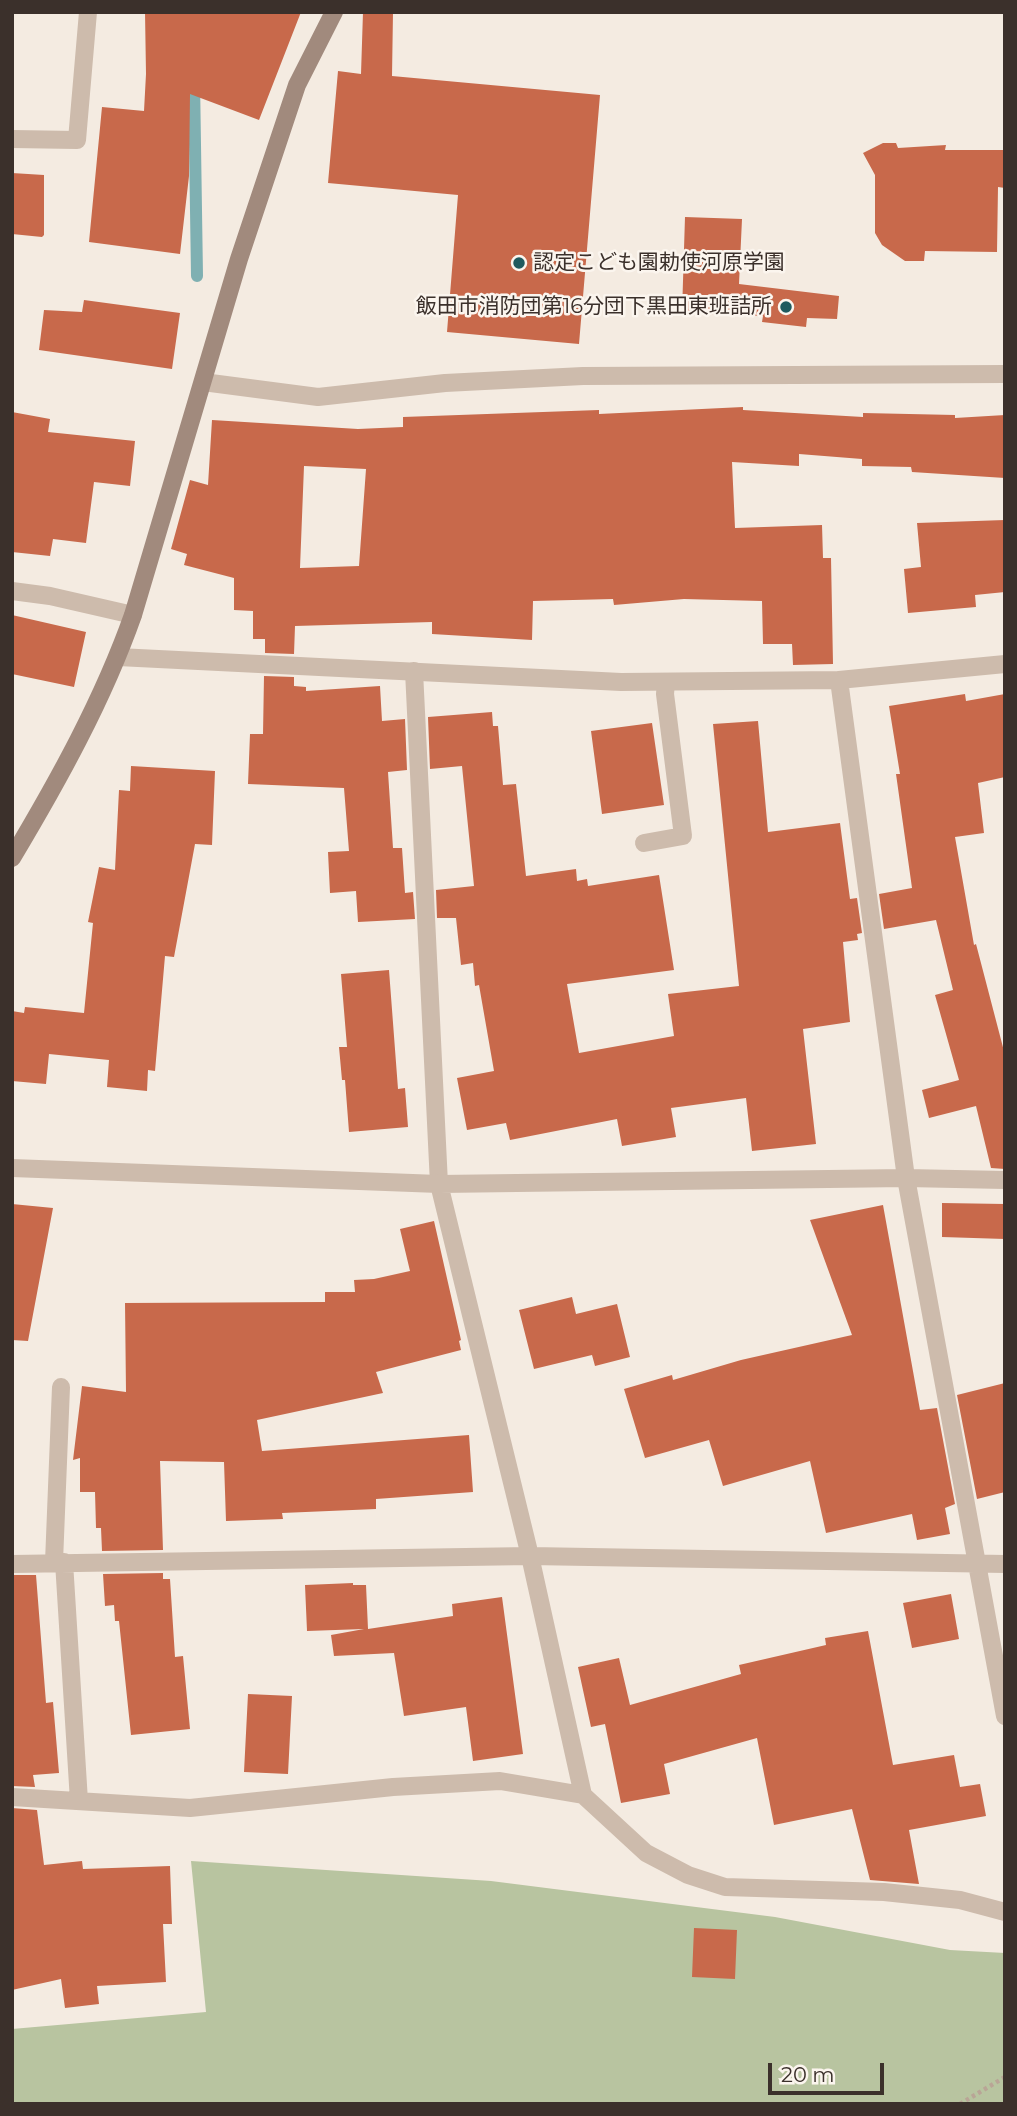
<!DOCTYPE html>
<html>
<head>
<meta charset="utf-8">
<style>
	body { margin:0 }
	#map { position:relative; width:1017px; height:2116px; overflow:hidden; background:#f4ebe1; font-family:Montserrat,sans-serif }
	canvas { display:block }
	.frame { position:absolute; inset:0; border:14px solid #3b302b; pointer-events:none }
	.scale { position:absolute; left:768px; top:2063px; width:116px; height:32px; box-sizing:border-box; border:4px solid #3b302b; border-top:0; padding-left:9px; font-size:21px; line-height:24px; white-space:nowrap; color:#3b302b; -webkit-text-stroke:5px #fbf5ee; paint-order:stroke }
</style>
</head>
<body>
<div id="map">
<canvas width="1017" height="2116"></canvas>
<div class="frame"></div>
<div class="scale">20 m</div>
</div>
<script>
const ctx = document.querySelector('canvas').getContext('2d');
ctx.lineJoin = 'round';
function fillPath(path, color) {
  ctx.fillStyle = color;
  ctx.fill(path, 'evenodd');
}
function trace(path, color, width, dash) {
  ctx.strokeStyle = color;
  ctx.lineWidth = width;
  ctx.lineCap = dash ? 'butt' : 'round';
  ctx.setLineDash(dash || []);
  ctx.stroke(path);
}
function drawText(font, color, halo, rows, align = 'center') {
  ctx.font = font + ' Montserrat,"Noto Sans JP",sans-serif';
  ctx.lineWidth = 5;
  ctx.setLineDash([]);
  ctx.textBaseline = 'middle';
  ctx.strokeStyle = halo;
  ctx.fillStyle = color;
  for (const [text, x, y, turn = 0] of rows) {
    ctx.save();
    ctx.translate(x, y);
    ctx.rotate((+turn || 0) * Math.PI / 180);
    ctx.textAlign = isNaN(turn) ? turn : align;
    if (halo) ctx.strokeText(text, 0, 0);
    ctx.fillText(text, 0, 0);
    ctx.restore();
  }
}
fillPath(new Path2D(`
	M 191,1861 L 491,1881 L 775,1917 L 950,1950 L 1005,1953 L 1005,2104 L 12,2104 L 12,2029 L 206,2012 Z`), '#b8c4a0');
trace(new Path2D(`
	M 194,79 L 197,276`), '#7fb0b2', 12);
fillPath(new Path2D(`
	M 145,12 L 301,12 L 259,120 L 190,94 L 189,176 L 180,254 L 89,242 L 102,107 L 144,111 L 146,74 Z
	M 363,12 L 393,12 L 392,76 L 600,95 L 579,344 L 447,332 L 458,195 L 328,183 L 338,71 L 361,74 Z
	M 883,143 L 896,143 L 898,148 L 946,145 L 945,150 L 1005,150 L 1005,188 L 998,187 L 997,252 L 925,251 L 924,261 L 905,261 L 882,245 L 875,233 L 875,175 L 863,153 Z
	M 12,173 L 44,175 L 44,235 L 42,237 L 12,234 Z
	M 685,217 L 742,219 L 739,284 L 839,296 L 837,319 L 807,318 L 806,327 L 762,322 L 763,316 L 682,313 Z
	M 84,300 L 180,313 L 172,369 L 39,350 L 44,310 L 82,312 Z
	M 743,407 L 743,410 L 863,417 L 863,413 L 955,415 L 955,418 L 1005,415 L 1005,478 L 912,472 L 911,467 L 862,466 L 862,459 L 799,454 L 799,466 L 732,462 L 735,528 L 822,525 L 823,558 L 831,558 L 833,664 L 793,665 L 792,644 L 763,644 L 762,601 L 684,599 L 614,605 L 613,599 L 533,601 L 532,640 L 432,634 L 432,622 L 295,626 L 294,654 L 265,653 L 265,639 L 253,639 L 253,611 L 234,610 L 234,578 L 184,565 L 187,554 L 171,549 L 190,480 L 208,485 L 212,420 L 358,429 L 403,427 L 403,417 L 599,410 L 599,414 ZM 304,466 L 366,469 L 359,566 L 300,568 Z
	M 12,412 L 50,419 L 48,432 L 135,441 L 130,486 L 94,482 L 86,543 L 53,539 L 50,556 L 12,552 Z
	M 1005,520 L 1005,592 L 975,595 L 976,607 L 908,613 L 904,569 L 921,567 L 917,523 Z
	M 12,615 L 86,632 L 74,687 L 12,674 Z
	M 264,676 L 294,677 L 294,686 L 306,687 L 306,691 L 380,686 L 382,721 L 405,719 L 407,770 L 388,772 L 393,848 L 402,848 L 405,893 L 413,892 L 415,919 L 358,922 L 356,891 L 330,893 L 328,852 L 349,851 L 344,788 L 248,784 L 250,734 L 263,734 Z
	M 965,694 L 966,701 L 1005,694 L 1005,777 L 978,783 L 984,833 L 955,837 L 974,945 L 976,944 L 1005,1055 L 1005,1169 L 991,1168 L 976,1106 L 929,1118 L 922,1090 L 959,1080 L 935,995 L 953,990 L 936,920 L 884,929 L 879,894 L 912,888 L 896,774 L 900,774 L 889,706 Z
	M 492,712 L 493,726 L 498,726 L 503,785 L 516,784 L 526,876 L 576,869 L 577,881 L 587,879 L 588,886 L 659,875 L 674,970 L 567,984 L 579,1053 L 674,1036 L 668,994 L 739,986 L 713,724 L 758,721 L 768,832 L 840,823 L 850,899 L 857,898 L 862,933 L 857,934 L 858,940 L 843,942 L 850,1022 L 803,1029 L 816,1144 L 752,1151 L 746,1098 L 671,1108 L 676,1137 L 622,1146 L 617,1119 L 510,1140 L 506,1123 L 467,1130 L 457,1078 L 494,1071 L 479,985 L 475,986 L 473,963 L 461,965 L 456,918 L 437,918 L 436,890 L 474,886 L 462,766 L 430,769 L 428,717 Z
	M 652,723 L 664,805 L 602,814 L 591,731 Z
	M 131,766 L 215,771 L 212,845 L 195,844 L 174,957 L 165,956 L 155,1071 L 148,1070 L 147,1091 L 107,1087 L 109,1060 L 49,1054 L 46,1084 L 12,1081 L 12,1011 L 24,1013 L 25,1007 L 84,1013 L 93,923 L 88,922 L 99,867 L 115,870 L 119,790 L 130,791 Z
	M 389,970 L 398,1089 L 405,1088 L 408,1127 L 349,1132 L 345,1080 L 342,1080 L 339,1047 L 347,1047 L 341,974 Z
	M 942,1203 L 1005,1204 L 1005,1239 L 942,1237 Z
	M 12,1204 L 53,1208 L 28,1341 L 12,1340 Z
	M 883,1205 L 920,1410 L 937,1408 L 955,1504 L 945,1508 L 950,1534 L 917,1540 L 912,1514 L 826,1533 L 810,1461 L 723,1486 L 709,1440 L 645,1458 L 624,1389 L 672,1375 L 673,1380 L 741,1360 L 852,1335 L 810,1220 Z
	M 434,1221 L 461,1340 L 459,1341 L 461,1350 L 376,1372 L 383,1393 L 257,1420 L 262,1451 L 469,1435 L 473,1492 L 376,1499 L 376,1509 L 282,1513 L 283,1519 L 226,1521 L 224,1462 L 160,1461 L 163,1550 L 102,1551 L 101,1528 L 96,1528 L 95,1492 L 80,1492 L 80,1458 L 73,1460 L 82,1386 L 126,1392 L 125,1303 L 325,1302 L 325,1292 L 355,1292 L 354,1280 L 374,1279 L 410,1271 L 400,1229 Z
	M 572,1297 L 576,1314 L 617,1304 L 630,1357 L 595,1366 L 592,1355 L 534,1369 L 519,1310 Z
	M 1005,1383 L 1005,1492 L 977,1499 L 957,1395 Z
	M 163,1573 L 163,1579 L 170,1579 L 175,1657 L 183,1656 L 190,1729 L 131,1735 L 119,1621 L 115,1621 L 114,1605 L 105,1606 L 103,1574 Z
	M 12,1575 L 36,1575 L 46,1703 L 53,1702 L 59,1773 L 33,1775 L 35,1787 L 12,1786 Z
	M 353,1583 L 353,1585 L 366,1585 L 368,1629 L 453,1616 L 452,1604 L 502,1597 L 523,1754 L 473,1761 L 466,1707 L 404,1716 L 394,1653 L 334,1656 L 331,1635 L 364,1629 L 307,1631 L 305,1585 Z
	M 951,1594 L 959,1639 L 912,1648 L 903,1603 Z
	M 868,1631 L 893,1765 L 954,1755 L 960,1787 L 980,1784 L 986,1816 L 909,1830 L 919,1884 L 870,1880 L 852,1809 L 774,1825 L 757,1738 L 664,1764 L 670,1794 L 621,1803 L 605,1724 L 591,1727 L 578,1667 L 619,1658 L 630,1705 L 741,1674 L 739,1665 L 826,1645 L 825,1638 Z
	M 248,1694 L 292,1696 L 288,1774 L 244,1772 Z
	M 12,1808 L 37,1810 L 44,1865 L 82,1861 L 83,1869 L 170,1866 L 172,1924 L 163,1924 L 166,1982 L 97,1986 L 99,2004 L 65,2008 L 61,1979 L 12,1990 Z
	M 694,1928 L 737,1930 L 735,1979 L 692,1977 Z`), '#c8694b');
trace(new Path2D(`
	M 960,2104 L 1005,2077`), '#b9a596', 4.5, [3.5, 3.5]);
trace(new Path2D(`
	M 414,671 L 439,1184
	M 644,843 L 683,836 L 665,694 L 666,682`), '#cdbbac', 18);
trace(new Path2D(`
	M 12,139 L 77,140 L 88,12
	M 203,382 L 318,397 L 445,383 L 583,376 L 1005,374
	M 12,591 L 50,596 L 133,615
	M 118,657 L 621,682 L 839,680 L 1005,664
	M 839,680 L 906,1178 L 1005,1716
	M 12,1168 L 439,1184 L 906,1178 L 1005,1180
	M 439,1184 L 530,1556 L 583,1795
	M 54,1562 L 61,1387
	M 64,1562 L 79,1801
	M 12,1564 L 530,1556 L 1005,1564
	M 12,1797 L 190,1808 L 393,1787 L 500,1781 L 583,1795 L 646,1853 L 688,1875 L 725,1887 L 884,1892 L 960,1900 L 1005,1912`), '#cdbbac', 18);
trace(new Path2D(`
	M 12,858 C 58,781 103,700 133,615 L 239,259 L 297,85 L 334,12`), '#a18a7d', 18);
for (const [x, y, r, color] of [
	[519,263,7,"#1f5a5e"],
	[786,307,7,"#1f5a5e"]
]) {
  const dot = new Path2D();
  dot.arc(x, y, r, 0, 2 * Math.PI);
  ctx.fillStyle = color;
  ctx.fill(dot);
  trace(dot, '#fbf5ee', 2.5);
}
drawText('21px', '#3b302b', '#fbf5ee', [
	["認定こども園勅使河原学園",533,263],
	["飯田市消防団第16分団下黒田東班詰所",772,307,"right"]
], 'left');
</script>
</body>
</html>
